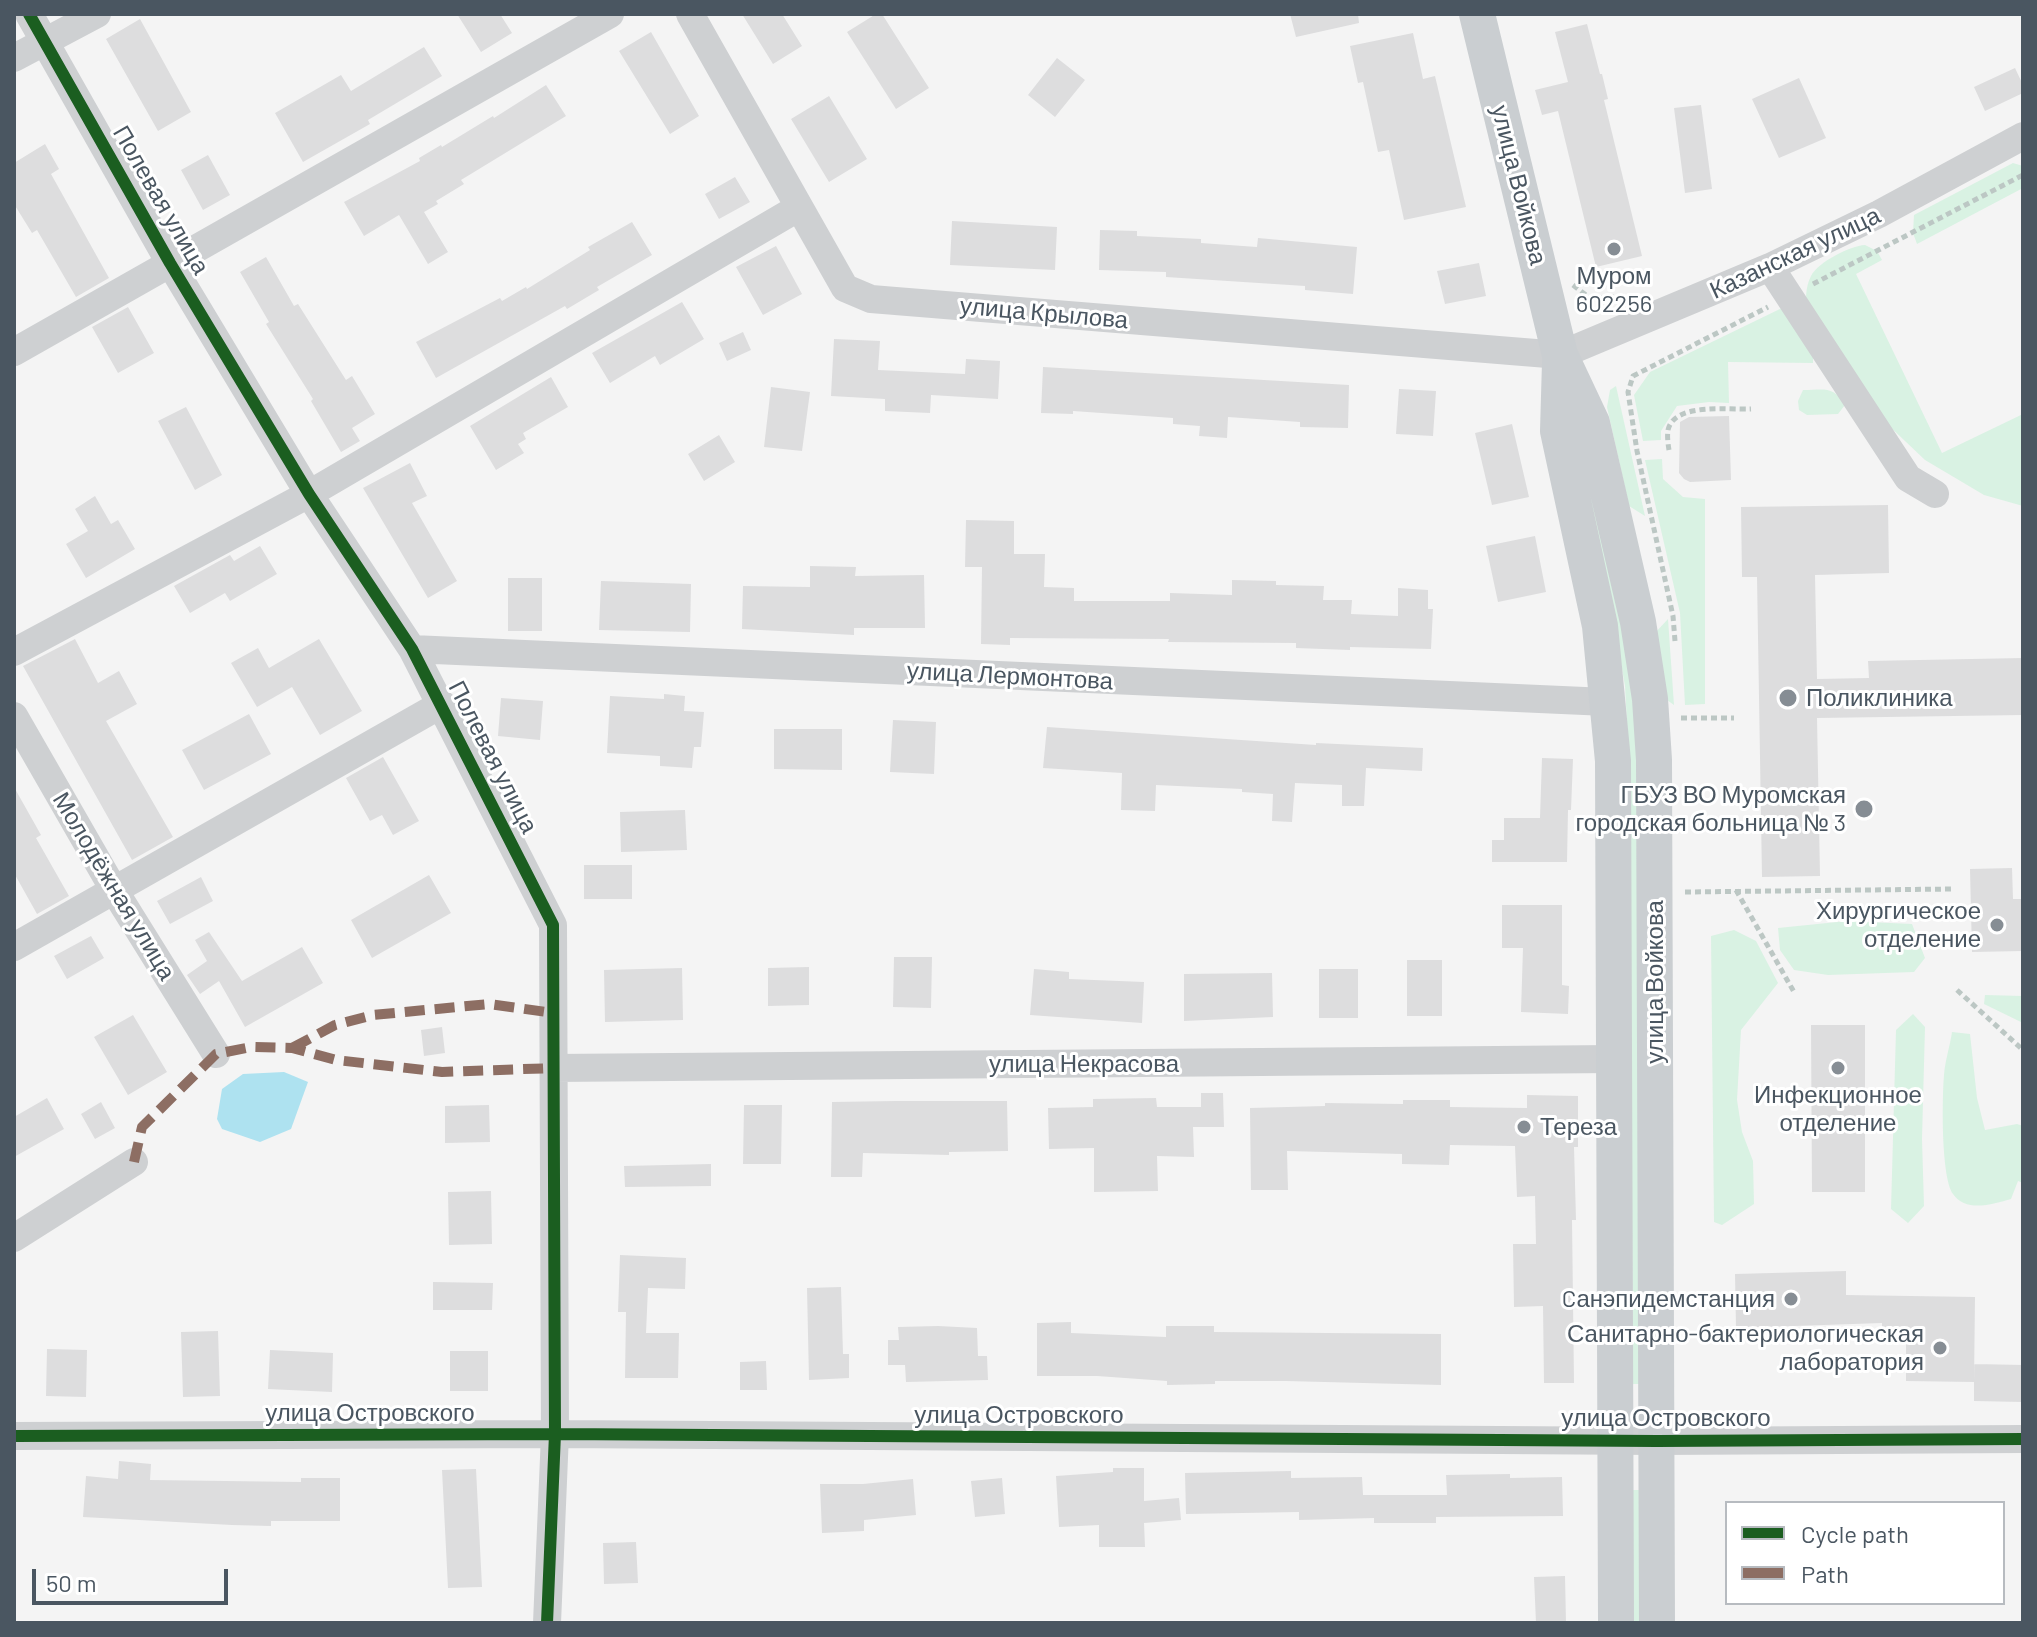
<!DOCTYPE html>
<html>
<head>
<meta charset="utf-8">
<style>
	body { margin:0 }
	#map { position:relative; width:2037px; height:1637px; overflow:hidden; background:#f4f4f4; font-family:Barlow,sans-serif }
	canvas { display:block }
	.frame { position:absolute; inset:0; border:16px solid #4a5661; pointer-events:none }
	.legend { position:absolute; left:1725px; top:1501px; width:280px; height:104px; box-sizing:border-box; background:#fff; border:2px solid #b7bbc0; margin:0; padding:10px 14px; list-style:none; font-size:24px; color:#4a5661 }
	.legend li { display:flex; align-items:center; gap:16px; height:40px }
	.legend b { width:40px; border:2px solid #b7bbc0 }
	.scale { position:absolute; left:32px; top:1569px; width:196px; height:36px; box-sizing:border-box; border:4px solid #4a5661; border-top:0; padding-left:10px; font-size:24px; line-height:28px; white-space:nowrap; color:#4a5661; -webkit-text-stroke:6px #fff; paint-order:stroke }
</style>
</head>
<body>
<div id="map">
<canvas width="2037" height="1637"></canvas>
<div class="frame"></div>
<ul class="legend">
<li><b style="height:10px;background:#1b5e20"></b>Cycle path</li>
<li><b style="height:10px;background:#8d6e63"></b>Path</li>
</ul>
<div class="scale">50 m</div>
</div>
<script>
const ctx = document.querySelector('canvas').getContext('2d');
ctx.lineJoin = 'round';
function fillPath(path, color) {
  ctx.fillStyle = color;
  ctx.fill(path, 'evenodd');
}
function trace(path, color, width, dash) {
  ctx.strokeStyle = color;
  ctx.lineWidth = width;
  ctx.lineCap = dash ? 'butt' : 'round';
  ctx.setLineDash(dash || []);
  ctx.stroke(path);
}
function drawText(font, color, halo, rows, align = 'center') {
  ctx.font = font + ' Barlow,sans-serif';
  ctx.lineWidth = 6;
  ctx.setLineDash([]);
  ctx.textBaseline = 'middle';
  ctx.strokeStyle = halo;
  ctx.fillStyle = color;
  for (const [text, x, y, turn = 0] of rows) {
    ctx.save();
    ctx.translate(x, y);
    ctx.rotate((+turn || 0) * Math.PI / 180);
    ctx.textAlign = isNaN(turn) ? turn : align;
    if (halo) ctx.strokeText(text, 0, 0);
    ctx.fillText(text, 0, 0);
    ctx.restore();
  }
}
fillPath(new Path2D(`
	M 2013,163 L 2023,166 L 2023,188 L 1917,244 L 1913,233 L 1914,215 Z
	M 1865,245 L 1877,251 L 1882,260 L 1856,274 L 1942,453 L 2023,414 L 2023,506 L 1984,495 L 1925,460 L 1885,422 L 1806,301 C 1806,292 1807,284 1811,276 C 1818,262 1850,246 1865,245 Z
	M 1784,307 L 1813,349 L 1813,363 L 1728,362 L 1729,403 L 1709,402 L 1677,406 L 1661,431 L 1661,440 L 1643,441 L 1634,395 L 1650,372 Z
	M 1616,386 L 1645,516 L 1629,506 L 1607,407 L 1610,390 Z
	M 1803,390 C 1824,390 1833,385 1845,405 L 1838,414 L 1807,415 L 1799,410 L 1798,401 Z
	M 1573,401 L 1636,692 L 1640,1384 L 1633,1384 L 1629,761 L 1625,686 L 1614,623 L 1565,403 Z
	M 1662,459 L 1663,479 L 1683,497 L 1705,499 L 1705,704 L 1685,705 L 1680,613 L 1645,460 Z
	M 1668,619 L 1674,705 L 1660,695 L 1654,634 Z
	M 1847,921 L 1912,924 L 1925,958 L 1914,972 L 1828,975 L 1794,970 L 1780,950 L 1778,928 Z
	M 1734,930 L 1756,941 L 1778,983 L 1741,1030 L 1737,1100 L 1742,1132 L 1753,1161 L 1754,1204 L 1722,1225 L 1714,1222 L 1711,936 Z
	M 1985,995 L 2023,996 L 2023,1023 L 1984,1004 Z
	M 1913,1014 L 1925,1027 L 1922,1139 L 1924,1206 L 1908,1223 L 1891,1209 L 1896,1030 Z
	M 1952,1032 L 1970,1034 L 1977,1098 L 1985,1130 L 2017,1124 L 2023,1126 L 2023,1183 L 2018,1181 L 2011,1199 C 1993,1204 1966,1213 1953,1194 C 1941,1177 1942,1098 1944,1075 C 1945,1061 1950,1046 1952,1032 Z
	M 1632,1490 L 1640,1490 L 1643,1623 L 1629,1623 Z`), '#d9f2e3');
fillPath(new Path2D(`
	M 284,1072 L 308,1082 L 291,1129 L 260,1142 L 222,1129 L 217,1119 L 222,1089 L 243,1074 Z`), '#aee2f0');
fillPath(new Path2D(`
	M 457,14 L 500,14 L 512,33 L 481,52 Z
	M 742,14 L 782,14 L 802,46 L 773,64 Z
	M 876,14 L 882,14 L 929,88 L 896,109 L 847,32 Z
	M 1290,14 L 1358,14 L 1359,23 L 1296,37 Z
	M 140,19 L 191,112 L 158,131 L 106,39 Z
	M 1587,24 L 1600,74 L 1602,74 L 1608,99 L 1604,100 L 1642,256 L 1596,267 L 1558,111 L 1542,115 L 1535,90 L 1568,82 L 1555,32 Z
	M 651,32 L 699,116 L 670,134 L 619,51 Z
	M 1413,33 L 1423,79 L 1435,76 L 1466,207 L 1404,220 L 1389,150 L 1378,152 L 1363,82 L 1358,83 L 1350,46 Z
	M 424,47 L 442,76 L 368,120 L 370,124 L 303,162 L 275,113 L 341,75 L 351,91 Z
	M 1057,58 L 1085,80 L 1055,117 L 1028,95 Z
	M 2015,68 L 2023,85 L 2023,93 L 1985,111 L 1974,87 Z
	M 1799,78 L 1826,138 L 1779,158 L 1752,99 Z
	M 546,85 L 566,116 L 461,180 L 464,184 L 436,201 L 438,204 L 424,212 L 448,252 L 428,264 L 399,215 L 364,236 L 344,202 L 420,161 L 419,158 L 441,145 L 442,147 L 493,116 L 494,118 Z
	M 829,96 L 867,159 L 829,182 L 791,119 Z
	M 1701,105 L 1712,189 L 1685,193 L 1674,108 Z
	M 45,144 L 59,169 L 51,174 L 109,278 L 76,297 L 37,230 L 32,233 L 14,204 L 14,163 Z
	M 208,155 L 230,195 L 203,210 L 181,170 Z
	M 735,177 L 750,202 L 719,219 L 705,194 Z
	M 952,221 L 1057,227 L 1055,270 L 950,265 Z
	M 632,222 L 652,255 L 597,287 L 599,290 L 567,309 L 565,306 L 436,378 L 416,342 L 500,298 L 502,301 L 526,287 L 527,289 L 590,250 L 588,247 Z
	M 1100,230 L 1137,231 L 1137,236 L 1201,239 L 1201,243 L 1257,247 L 1258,238 L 1357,247 L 1353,294 L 1305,290 L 1305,286 L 1166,277 L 1166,272 L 1099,270 Z
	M 776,246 L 802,294 L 763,315 L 736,267 Z
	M 266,257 L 294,306 L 298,304 L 346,380 L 352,376 L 375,414 L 352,428 L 360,441 L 341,452 L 311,401 L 313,399 L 266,324 L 269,322 L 240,272 Z
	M 1479,263 L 1486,296 L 1445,304 L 1437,271 Z
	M 682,302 L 704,339 L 660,365 L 655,356 L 610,383 L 592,353 Z
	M 128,307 L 154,353 L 118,373 L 92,327 Z
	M 743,332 L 751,350 L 727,361 L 719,343 Z
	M 834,339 L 880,341 L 878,370 L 965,374 L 966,359 L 1000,361 L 998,399 L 931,395 L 930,413 L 885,411 L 885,399 L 831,396 Z
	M 1043,367 L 1349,385 L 1348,428 L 1300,427 L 1300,422 L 1228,417 L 1227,438 L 1199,436 L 1200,426 L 1173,424 L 1173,418 L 1073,411 L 1073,414 L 1041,413 Z
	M 551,377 L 568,407 L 523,433 L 526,439 L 518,444 L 524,453 L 496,470 L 470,426 Z
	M 771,387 L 810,392 L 802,451 L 764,447 Z
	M 1399,389 L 1436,391 L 1433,436 L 1396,434 Z
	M 186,407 L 222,475 L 195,490 L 158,421 Z
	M 1729,416 L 1731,480 L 1690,482 L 1684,479 L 1679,473 L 1680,422 L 1689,417 Z
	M 1512,424 L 1529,497 L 1492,505 L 1475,433 Z
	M 719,435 L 735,462 L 704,481 L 688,454 Z
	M 410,463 L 427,496 L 412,503 L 457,581 L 428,598 L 363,488 Z
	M 95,496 L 111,524 L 118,520 L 135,549 L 86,578 L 66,544 L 88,531 L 75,509 Z
	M 1888,505 L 1889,573 L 1815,575 L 1817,679 L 1869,678 L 1868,661 L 2023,658 L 2023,715 L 1817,718 L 1820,876 L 1762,877 L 1757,577 L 1742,577 L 1741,507 Z
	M 966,520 L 1014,521 L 1014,554 L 1045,554 L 1044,587 L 1074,588 L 1074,601 L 1170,601 L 1170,593 L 1232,595 L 1232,580 L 1276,581 L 1276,585 L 1324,586 L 1323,600 L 1352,600 L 1351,614 L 1398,616 L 1398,588 L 1428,590 L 1428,609 L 1433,609 L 1431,649 L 1350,647 L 1350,650 L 1296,648 L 1296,643 L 1168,642 L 1169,639 L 1010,638 L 1010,645 L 981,644 L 982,567 L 965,567 Z
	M 1535,536 L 1546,592 L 1498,602 L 1486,546 Z
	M 260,546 L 277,574 L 230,601 L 225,593 L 190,613 L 174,586 L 230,555 L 234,561 Z
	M 810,566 L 856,567 L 855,576 L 924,575 L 925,628 L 854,628 L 854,635 L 742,629 L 743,586 L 810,587 Z
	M 508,578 L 542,578 L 542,631 L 508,631 Z
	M 601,581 L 691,584 L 690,632 L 599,630 Z
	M 75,639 L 98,683 L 119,671 L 137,704 L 106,721 L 173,837 L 132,860 L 23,666 Z
	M 319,639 L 362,711 L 320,735 L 292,687 L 257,707 L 231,663 L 258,648 L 269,668 Z
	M 664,694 L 685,696 L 684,711 L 704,712 L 701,747 L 694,747 L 692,768 L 660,766 L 660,756 L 607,753 L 610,696 L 664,699 Z
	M 501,698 L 543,701 L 540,740 L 498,736 Z
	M 249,714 L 271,754 L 204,790 L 182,750 Z
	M 893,720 L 936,722 L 934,774 L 890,772 Z
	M 1047,727 L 1316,745 L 1316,743 L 1423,748 L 1422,771 L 1366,768 L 1364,806 L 1342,806 L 1342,785 L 1295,783 L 1292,822 L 1272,821 L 1273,794 L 1242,792 L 1242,789 L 1156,785 L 1155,811 L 1121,810 L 1122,773 L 1043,768 Z
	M 774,729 L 842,729 L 842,770 L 774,769 Z
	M 383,757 L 419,821 L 393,835 L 382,815 L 370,821 L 346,778 Z
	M 1542,758 L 1573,759 L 1571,810 L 1568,810 L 1567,862 L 1492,862 L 1492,840 L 1504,840 L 1504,818 L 1540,818 Z
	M 14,787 L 41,835 L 36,838 L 69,896 L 37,914 L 14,873 Z
	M 685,810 L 687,850 L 621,852 L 620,812 Z
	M 584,865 L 632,865 L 632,899 L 584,899 Z
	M 2012,868 L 2013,899 L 2023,899 L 2023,951 L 1972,952 L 1970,869 Z
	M 429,875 L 451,913 L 372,958 L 351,920 Z
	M 201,877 L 213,901 L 170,924 L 157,901 Z
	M 1502,905 L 1562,905 L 1562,985 L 1569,986 L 1568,1014 L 1521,1012 L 1523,948 L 1502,948 Z
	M 209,932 L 242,981 L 302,947 L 323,983 L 245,1027 L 219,981 L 200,994 L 187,975 L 207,961 L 195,940 Z
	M 91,936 L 104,958 L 67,979 L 54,956 Z
	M 894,957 L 932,957 L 931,1008 L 893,1007 Z
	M 1407,960 L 1442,960 L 1442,1016 L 1407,1016 Z
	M 809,967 L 809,1005 L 768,1006 L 768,968 Z
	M 682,968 L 683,1020 L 605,1022 L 604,970 Z
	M 1034,969 L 1069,972 L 1069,979 L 1144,982 L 1142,1023 L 1030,1015 Z
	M 1319,969 L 1358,969 L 1358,1018 L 1319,1018 Z
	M 1272,973 L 1273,1017 L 1184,1021 L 1184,974 Z
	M 133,1015 L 167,1072 L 128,1095 L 94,1037 Z
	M 1811,1025 L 1865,1025 L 1865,1192 L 1812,1192 Z
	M 442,1027 L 445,1053 L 424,1056 L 421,1030 Z
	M 1201,1093 L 1223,1093 L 1224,1127 L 1193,1127 L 1194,1157 L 1157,1156 L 1158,1191 L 1094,1192 L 1094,1148 L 1049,1149 L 1048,1108 L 1093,1107 L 1093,1099 L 1156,1098 L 1157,1107 L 1201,1107 Z
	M 1527,1095 L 1578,1096 L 1578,1147 L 1574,1147 L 1576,1220 L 1572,1220 L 1574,1383 L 1544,1383 L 1543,1306 L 1514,1307 L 1513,1244 L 1536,1244 L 1535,1196 L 1517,1197 L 1515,1146 L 1450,1145 L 1449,1165 L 1402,1164 L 1402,1154 L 1287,1151 L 1288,1190 L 1251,1190 L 1250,1108 L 1325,1106 L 1325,1103 L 1403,1104 L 1403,1100 L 1450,1100 L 1450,1107 L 1527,1108 Z
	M 47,1098 L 64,1129 L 14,1157 L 14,1117 Z
	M 896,1101 L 1007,1101 L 1008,1151 L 949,1152 L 949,1155 L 863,1153 L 862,1177 L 831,1177 L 832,1102 Z
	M 101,1102 L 115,1128 L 95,1139 L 81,1114 Z
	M 489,1105 L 490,1142 L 445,1143 L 445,1106 Z
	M 744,1105 L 782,1105 L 781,1164 L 743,1164 Z
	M 711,1164 L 711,1186 L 625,1187 L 624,1166 Z
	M 491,1191 L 492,1244 L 449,1245 L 448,1192 Z
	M 620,1255 L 686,1258 L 685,1289 L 648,1288 L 646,1333 L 679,1333 L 678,1378 L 625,1378 L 626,1312 L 618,1312 Z
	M 1846,1271 L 1846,1295 L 1975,1297 L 1974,1382 L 1906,1381 L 1906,1331 L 1882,1331 L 1882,1323 L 1736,1328 L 1735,1274 Z
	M 433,1282 L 493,1283 L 492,1310 L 433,1310 Z
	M 841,1287 L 843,1354 L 849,1354 L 849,1378 L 809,1380 L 807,1288 Z
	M 1071,1322 L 1071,1333 L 1166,1337 L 1166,1326 L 1214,1326 L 1214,1332 L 1441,1334 L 1441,1385 L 1286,1381 L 1215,1381 L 1215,1384 L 1167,1385 L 1167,1381 L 1097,1376 L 1037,1376 L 1037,1323 Z
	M 938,1326 L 977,1328 L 978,1356 L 987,1356 L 988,1380 L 906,1382 L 905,1365 L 888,1365 L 888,1340 L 899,1340 L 898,1327 Z
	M 218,1331 L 220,1396 L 183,1397 L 181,1332 Z
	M 47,1349 L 87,1350 L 86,1397 L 46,1396 Z
	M 270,1350 L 333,1353 L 332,1392 L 268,1389 Z
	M 450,1351 L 488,1351 L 488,1391 L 450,1391 Z
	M 766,1361 L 767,1390 L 740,1390 L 740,1362 Z
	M 1974,1364 L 2023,1365 L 2023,1402 L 1974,1401 Z
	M 119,1461 L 151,1464 L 150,1480 L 301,1482 L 301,1478 L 340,1478 L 340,1521 L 271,1521 L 271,1526 L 232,1525 L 83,1517 L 86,1476 L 118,1479 Z
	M 1113,1468 L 1144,1468 L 1144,1501 L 1179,1498 L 1181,1520 L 1144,1523 L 1145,1547 L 1099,1547 L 1099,1525 L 1059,1527 L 1056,1476 L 1113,1472 Z
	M 476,1469 L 482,1587 L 448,1588 L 442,1470 Z
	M 1291,1471 L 1291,1478 L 1362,1477 L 1363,1495 L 1447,1495 L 1446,1475 L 1510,1474 L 1510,1478 L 1562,1477 L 1563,1516 L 1436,1517 L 1436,1523 L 1374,1523 L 1374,1518 L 1299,1520 L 1299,1512 L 1186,1514 L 1185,1473 Z
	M 1002,1478 L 1005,1514 L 975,1517 L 971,1481 Z
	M 913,1479 L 916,1515 L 864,1520 L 864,1531 L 822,1533 L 820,1484 L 863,1484 Z
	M 636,1542 L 638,1583 L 604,1584 L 603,1543 Z
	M 1565,1576 L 1566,1623 L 1536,1623 L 1534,1577 Z`), '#ddddde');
trace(new Path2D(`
	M 1813,284 L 2023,175
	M 1573,285 L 1591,299 L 1626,296
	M 1669,450 C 1668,444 1667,436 1668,430 C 1674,402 1730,410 1751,409
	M 1675,641 L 1673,616 L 1637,451 L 1628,392 L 1633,376 L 1768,307
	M 1681,718 L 1734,718
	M 1736,890 L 1794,992
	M 1685,892 L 1954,889
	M 1957,990 L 2023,1050`), '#bcc7c4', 5, [6, 4]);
trace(new Path2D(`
	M 29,14 L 170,263 L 309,494 L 412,649 L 553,925 L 555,1434 L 547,1623
	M 690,14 L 845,288 L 871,299 L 1560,355 L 1770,267 L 1879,214 L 2023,136
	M 14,58 L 97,14
	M 1770,267 L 1908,478 L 1935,494
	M 14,352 L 610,14
	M 412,649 L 1607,702
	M 14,652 L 309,494 L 798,208
	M 14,716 L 114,890 L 216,1054
	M 14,947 L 442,704
	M 554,1068 L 1614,1059
	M 14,1238 L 134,1162
	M 14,1436 L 555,1434 L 1657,1441 L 2023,1439`), '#ced0d2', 28);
trace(new Path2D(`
	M 1477,14 L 1560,355 L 1592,423 L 1638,622 L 1650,699 L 1654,760 L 1657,1623
	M 1560,362 L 1558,431 L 1600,626 L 1613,761 L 1616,1623`), '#caced1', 36);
trace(new Path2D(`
	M 292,1048 L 335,1025 L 373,1015 L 489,1004 L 554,1013
	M 134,1162 L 142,1127 L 216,1054 L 251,1047 L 292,1048 L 336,1060 L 442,1072 L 554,1068`), '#8d6e63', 10, [20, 10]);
trace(new Path2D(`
	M 29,14 L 170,263 L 309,494 L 412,649 L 553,925 L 555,1434 L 547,1623
	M 14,1436 L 555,1434 L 1657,1441 L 2023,1439`), '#1b5e20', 12);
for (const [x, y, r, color] of [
	[1614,249,8,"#868d94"],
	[1788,698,10,"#868d94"],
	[1864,809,10,"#868d94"],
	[1997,925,8,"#868d94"],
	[1838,1068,8,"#868d94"],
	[1524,1127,8,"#868d94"],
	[1791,1299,8,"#868d94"],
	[1940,1348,8,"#868d94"]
]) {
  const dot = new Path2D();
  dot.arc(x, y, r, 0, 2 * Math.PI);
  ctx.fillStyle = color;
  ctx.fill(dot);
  trace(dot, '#fff', 3);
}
drawText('24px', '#4a5661', '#fff', [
	["улица Войкова",1519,185,76],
	["Полевая улица",161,200,60],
	["Казанская улица",1795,253,-25],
	["улица Крылова",1044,313,5],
	["улица Лермонтова",1010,676,3],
	["Полевая улица",493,757,63],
	["Молодёжная улица",114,886,59],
	["улица Войкова",1655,982,-90],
	["улица Некрасова",1084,1064],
	["улица Островского",370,1413],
	["улица Островского",1019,1415],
	["улица Островского",1666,1418]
]);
drawText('24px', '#4a5661', '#fff', [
	["Муром",1614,276,"center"],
	["602256",1614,304,"center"],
	["Поликлиника",1806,698,"left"],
	["ГБУЗ ВО Муромская",1846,795],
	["городская больница № 3",1846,823],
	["Хирургическое",1981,911],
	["отделение",1981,939],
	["Инфекционное",1838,1095,"center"],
	["отделение",1838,1123,"center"],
	["Тереза",1540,1127,"left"],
	["Cанэпидемстанция",1775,1299],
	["Санитарно-бактериологическая",1924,1334],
	["лаборатория",1924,1362]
], 'right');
</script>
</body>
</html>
